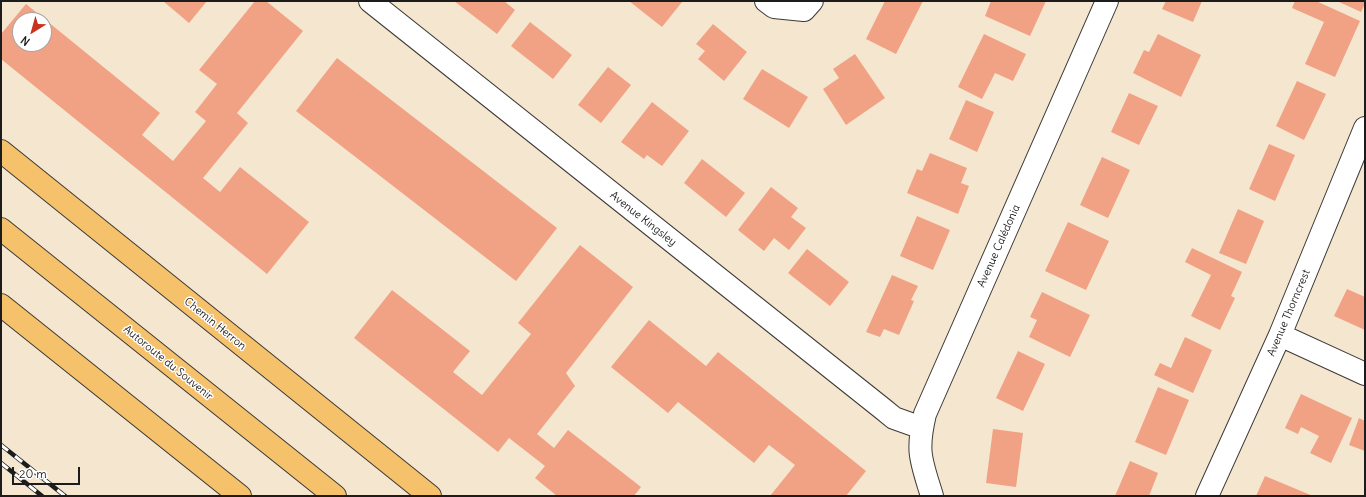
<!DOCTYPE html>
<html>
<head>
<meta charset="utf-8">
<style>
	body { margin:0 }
	#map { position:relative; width:1366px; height:497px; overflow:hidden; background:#f5e6cf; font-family:Delius,sans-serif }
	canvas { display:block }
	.frame { position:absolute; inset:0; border:2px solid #1c1c1c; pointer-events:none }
	.north { position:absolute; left:12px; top:12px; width:40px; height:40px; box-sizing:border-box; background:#fff; border:1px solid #a4a4a4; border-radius:50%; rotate:217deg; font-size:11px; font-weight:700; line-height:16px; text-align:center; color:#1c1c1c }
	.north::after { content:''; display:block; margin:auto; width:14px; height:18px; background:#c8321e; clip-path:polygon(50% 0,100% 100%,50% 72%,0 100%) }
	.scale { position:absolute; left:12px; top:467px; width:68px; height:18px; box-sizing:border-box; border:2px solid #1c1c1c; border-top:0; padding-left:5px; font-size:12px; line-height:14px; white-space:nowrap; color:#1c1c1c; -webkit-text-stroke:3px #fff; paint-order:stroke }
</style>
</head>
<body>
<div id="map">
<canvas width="1366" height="497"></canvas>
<div class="frame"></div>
<div class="north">N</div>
<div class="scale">20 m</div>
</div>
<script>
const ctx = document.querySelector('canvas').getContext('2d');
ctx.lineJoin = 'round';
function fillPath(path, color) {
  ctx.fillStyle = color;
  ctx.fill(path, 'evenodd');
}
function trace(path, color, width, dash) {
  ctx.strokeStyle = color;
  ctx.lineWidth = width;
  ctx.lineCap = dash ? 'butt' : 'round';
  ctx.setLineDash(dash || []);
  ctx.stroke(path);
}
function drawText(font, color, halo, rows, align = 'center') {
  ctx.font = font + ' Delius,sans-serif';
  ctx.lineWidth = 3;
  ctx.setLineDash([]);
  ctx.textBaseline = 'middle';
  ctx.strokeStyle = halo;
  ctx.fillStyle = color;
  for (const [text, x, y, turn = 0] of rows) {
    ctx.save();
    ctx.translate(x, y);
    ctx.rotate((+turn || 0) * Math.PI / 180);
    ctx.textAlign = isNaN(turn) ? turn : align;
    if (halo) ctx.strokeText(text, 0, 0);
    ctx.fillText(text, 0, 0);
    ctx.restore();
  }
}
fillPath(new Path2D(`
	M 163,1 L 207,1 L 189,23 Z
	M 255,1 L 266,1 L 303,31 L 237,113 L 248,123 L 203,178 L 220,192 L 240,167 L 309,222 L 267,274 L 1,59 L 1,34 L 26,4 L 160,113 L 142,135 L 173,161 L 206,121 L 195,112 L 217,84 L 199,70 ZM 20,20 L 44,20 L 44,44 L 20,44 Z
	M 454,1 L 504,1 L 515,10 L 497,34 Z
	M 629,1 L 680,1 L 682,2 L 662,27 Z
	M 885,1 L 923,1 L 896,54 L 866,39 Z
	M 991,1 L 1046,1 L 1030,36 L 985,16 Z
	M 1166,1 L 1202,1 L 1193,22 L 1162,9 Z
	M 1295,1 L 1316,1 L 1360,21 L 1335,77 L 1305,64 L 1324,22 L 1292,8 Z
	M 1337,1 L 1365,1 L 1365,4 L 1361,12 Z
	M 530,22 L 572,55 L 553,79 L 511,46 Z
	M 713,24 L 747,52 L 724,81 L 698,59 L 705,51 L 696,44 Z
	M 984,34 L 1026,54 L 1013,81 L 995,73 L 982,99 L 958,87 Z
	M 1158,34 L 1201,55 L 1181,97 L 1133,73 L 1144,50 L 1149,52 Z
	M 855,54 L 885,98 L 846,125 L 823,89 L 839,78 L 833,69 Z
	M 337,58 L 557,228 L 516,281 L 296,111 Z
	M 608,67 L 631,85 L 601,123 L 578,105 Z
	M 762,69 L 808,97 L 789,128 L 743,99 Z
	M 1297,81 L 1326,94 L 1304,140 L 1276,126 Z
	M 1129,93 L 1158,106 L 1139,145 L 1111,132 Z
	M 966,100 L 994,112 L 977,152 L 949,139 Z
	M 652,102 L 689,131 L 662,166 L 647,155 L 644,159 L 621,142 Z
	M 1269,144 L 1295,155 L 1275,201 L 1249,189 Z
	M 930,153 L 967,168 L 961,183 L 969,186 L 958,214 L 907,193 L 917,169 L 922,171 Z
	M 1102,157 L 1130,170 L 1108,218 L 1080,205 Z
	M 702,159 L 745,193 L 726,217 L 684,183 Z
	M 771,187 L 798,208 L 791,217 L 806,228 L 789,250 L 774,238 L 764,251 L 738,230 Z
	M 1238,209 L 1264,221 L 1246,264 L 1219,253 Z
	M 917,216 L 950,230 L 933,270 L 900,256 Z
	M 1068,222 L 1109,241 L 1086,290 L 1045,271 Z
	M 580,245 L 633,287 L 566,373 L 575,386 L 537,434 L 554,448 L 568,430 L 641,487 L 634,496 L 557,496 L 535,478 L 545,466 L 509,438 L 498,452 L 354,338 L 392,290 L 470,351 L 453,372 L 482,395 L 531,334 L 518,323 Z
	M 1192,248 L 1242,272 L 1231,296 L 1235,298 L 1220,330 L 1191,316 L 1211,275 L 1185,262 Z
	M 807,249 L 849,282 L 830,306 L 788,273 Z
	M 892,275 L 918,286 L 911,300 L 914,301 L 899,335 L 884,329 L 880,337 L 866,332 Z
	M 1347,289 L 1365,297 L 1365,330 L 1334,316 Z
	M 1042,292 L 1090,315 L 1070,357 L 1029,337 L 1037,320 L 1030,317 Z
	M 649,320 L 706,366 L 718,352 L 866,471 L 846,496 L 770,496 L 795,465 L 769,445 L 754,463 L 678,402 L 668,413 L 611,367 Z
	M 1185,337 L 1212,350 L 1193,393 L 1154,375 L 1160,363 L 1171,368 Z
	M 1018,351 L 1045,364 L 1023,411 L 996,398 Z
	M 1158,387 L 1189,400 L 1166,455 L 1135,442 Z
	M 1301,394 L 1352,418 L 1331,463 L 1310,453 L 1319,436 L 1301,427 L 1298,434 L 1285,428 Z
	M 1359,418 L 1365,421 L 1365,451 L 1349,445 Z
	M 993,429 L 1023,433 L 1016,487 L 986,483 Z
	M 1130,461 L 1158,473 L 1149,496 L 1115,496 Z
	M 1265,476 L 1313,496 L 1256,496 Z`), '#f1a285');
const minor = new Path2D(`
	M 370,1 L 883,409 L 894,418 L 922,428
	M 766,1 L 774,7 L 804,10 L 812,1
	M 1280,335 L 1365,374
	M 932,496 C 921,460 916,452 925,414 L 1107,1
	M 1207,496 L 1280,335 L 1365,128`);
const major = new Path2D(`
	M 1,151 L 430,496`);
const highway = new Path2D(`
	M 1,229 L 335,496
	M 1,305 L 240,496`);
trace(minor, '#3d3a37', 24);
trace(major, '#3d3a37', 24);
trace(highway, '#3d3a37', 24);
trace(minor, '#fff', 22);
trace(major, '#f5c16b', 22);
trace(highway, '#f5c16b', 22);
const rail = new Path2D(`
	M 1,445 L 65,496
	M 1,463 L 42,496`);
trace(rail, '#1c1c1c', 4.5);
trace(rail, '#fff', 3, [9]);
drawText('11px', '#1c1c1c', '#fff', [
	["Avenue Kingsley",643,219,38],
	["Avenue Calédonia",999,246,-66],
	["Avenue Thorncrest",1289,313,-67],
	["Chemin Herron",215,324,39],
	["Autoroute du Souvenir",168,363,39]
]);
</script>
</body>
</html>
